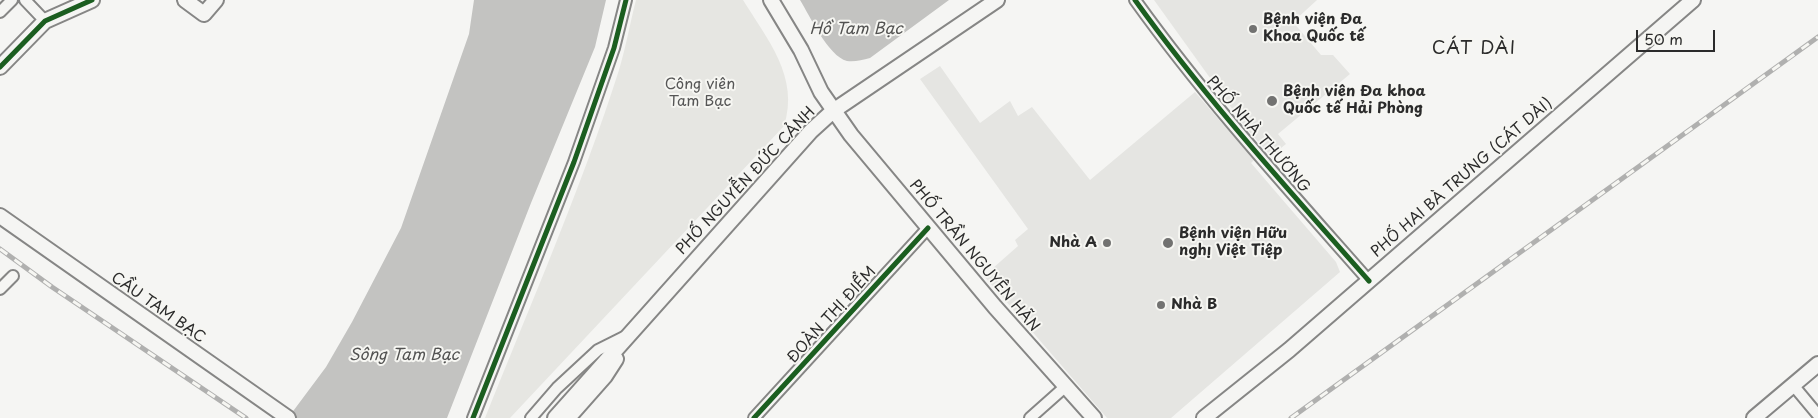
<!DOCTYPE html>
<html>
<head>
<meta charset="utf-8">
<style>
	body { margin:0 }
	#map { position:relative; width:1818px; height:418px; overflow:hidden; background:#f5f5f3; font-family:"Playpen Sans",sans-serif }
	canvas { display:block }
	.scale { position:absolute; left:1636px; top:30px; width:79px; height:22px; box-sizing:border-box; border:2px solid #2b2b2b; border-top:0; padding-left:6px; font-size:15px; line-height:18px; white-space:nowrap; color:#2b2b2b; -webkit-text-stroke:4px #f6f6f2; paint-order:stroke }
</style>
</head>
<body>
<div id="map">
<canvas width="1818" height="418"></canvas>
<div class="scale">50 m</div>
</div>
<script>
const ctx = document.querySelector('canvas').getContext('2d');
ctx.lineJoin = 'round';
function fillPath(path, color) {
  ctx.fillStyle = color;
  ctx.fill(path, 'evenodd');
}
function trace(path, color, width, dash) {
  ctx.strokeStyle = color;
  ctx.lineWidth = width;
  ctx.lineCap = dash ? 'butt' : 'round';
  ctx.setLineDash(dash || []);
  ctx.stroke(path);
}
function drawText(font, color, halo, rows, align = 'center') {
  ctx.font = font + ' "Playpen Sans",sans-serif';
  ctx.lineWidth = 4;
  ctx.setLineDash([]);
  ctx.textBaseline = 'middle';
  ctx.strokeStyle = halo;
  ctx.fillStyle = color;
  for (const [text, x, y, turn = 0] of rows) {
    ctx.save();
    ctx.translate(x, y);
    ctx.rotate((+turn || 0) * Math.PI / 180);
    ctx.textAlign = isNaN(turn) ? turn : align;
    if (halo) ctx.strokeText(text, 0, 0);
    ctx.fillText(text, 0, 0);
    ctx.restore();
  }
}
fillPath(new Path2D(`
	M 1154,0 L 1317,0 L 1293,22 L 1321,55 L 1333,55 L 1350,74 L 1278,134 L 1286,144 L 1271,156 L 1246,128 Z
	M 940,66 L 980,123 L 1010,101 L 1018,116 L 1032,107 L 1090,180 L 1195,92 L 1254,160 L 1251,163 L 1336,262 L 1340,272 L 1171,418 L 1107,418 L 984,276 L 1018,246 L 1015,240 L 1028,229 L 920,79 Z`), '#e5e5e2');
fillPath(new Path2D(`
	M 636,0 L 743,0 C 767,39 800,77 784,126 L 510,418 L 485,418 C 531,303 581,189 619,70 C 626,47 630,23 636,0 Z`), '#e6e6e2');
fillPath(new Path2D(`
	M 474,0 L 606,0 L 595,47 L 531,203 L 447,418 L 288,418 L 326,367 L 352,322 L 401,228 L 469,34 Z
	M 800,0 L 949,0 L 870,58 C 862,60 855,62 847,61 C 828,56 810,16 800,0 Z`), '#c3c3c1');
const street = new Path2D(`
	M 25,0 L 45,21
	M 1135,0 C 1206,99 1288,189 1369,281
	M 0,12 L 12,0
	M 0,289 L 13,276
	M 1793,385 L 1818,415
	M 473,418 L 574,162 L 614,48 L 626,0
	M 531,418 L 557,388 L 598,350 L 624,337
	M 754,418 L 928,228
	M 1030,418 L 1066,386`);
const secondary = new Path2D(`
	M 185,0 L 204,14 L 216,0
	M 771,0 L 801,50 L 821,92 L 851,135 L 995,307 L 1094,418
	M 0,67 L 45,21 L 92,0
	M 0,216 L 288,418
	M 555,418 L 811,131 L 833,111 L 997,0
	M 568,418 L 605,376 L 616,359
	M 1204,418 L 1289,350 L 1693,0
	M 1754,418 L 1818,364`);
trace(street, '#868685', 14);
trace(secondary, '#868685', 18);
trace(street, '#f5f5f3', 10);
trace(secondary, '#f5f5f3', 14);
const rail = new Path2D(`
	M 0,249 L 52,287 L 246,418
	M 1291,418 L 1818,37`);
trace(rail, '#b0b0af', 5);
trace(rail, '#f6f6f2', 3, [9]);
trace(new Path2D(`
	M 1135,0 C 1206,99 1288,189 1369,281
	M 0,67 L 45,21 L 92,0
	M 473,418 L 574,162 L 614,48 L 626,0
	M 754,418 L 928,228`), '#1b5e20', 5);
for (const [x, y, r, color] of [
	[1253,29,5,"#727271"],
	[1272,101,6,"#727271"],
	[1107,243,5,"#727271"],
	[1168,243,6,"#727271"],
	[1161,305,5,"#727271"]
]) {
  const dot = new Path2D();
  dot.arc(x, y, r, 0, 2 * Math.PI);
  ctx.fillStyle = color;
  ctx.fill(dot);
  trace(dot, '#f6f6f2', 2);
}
drawText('bold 15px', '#2b2b2b', '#f6f6f2', [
	["Bệnh viện Đa",1263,20],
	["Khoa Quốc tế",1263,37],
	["Bệnh viện Đa khoa",1283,92],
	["Quốc tế Hải Phòng",1283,109],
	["Bệnh viện Hữu",1179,234],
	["nghị Việt Tiệp",1179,251],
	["Nhà A",1097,243,"right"],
	["Nhà B",1171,305]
], 'left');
drawText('15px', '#565656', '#f6f6f2', [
	["Công viên",700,85],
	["Tam Bạc",700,102]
]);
drawText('15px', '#2b2b2b', '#f6f6f2', [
	["PHỐ NHÀ THƯƠNG",1258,135,49],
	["PHỐ HAI BÀ TRƯNG (CÁT DÀI)",1462,178,-41],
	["PHỐ NGUYỄN ĐỨC CẢNH",746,181,-47],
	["PHỐ TRẦN NGUYÊN HÃN",974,256,50],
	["CẦU TAM BẠC",158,308,35],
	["ĐOÀN THỊ ĐIỂM",832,315,-48]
]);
drawText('italic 16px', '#525251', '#f6f6f2', [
	["Hồ Tam Bạc",856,30],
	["Sông Tam Bạc",404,356]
]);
ctx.letterSpacing = '1px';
drawText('18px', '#2b2b2b', '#f6f6f2', [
	["CÁT DÀI",1474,49]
]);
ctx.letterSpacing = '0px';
</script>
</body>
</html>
